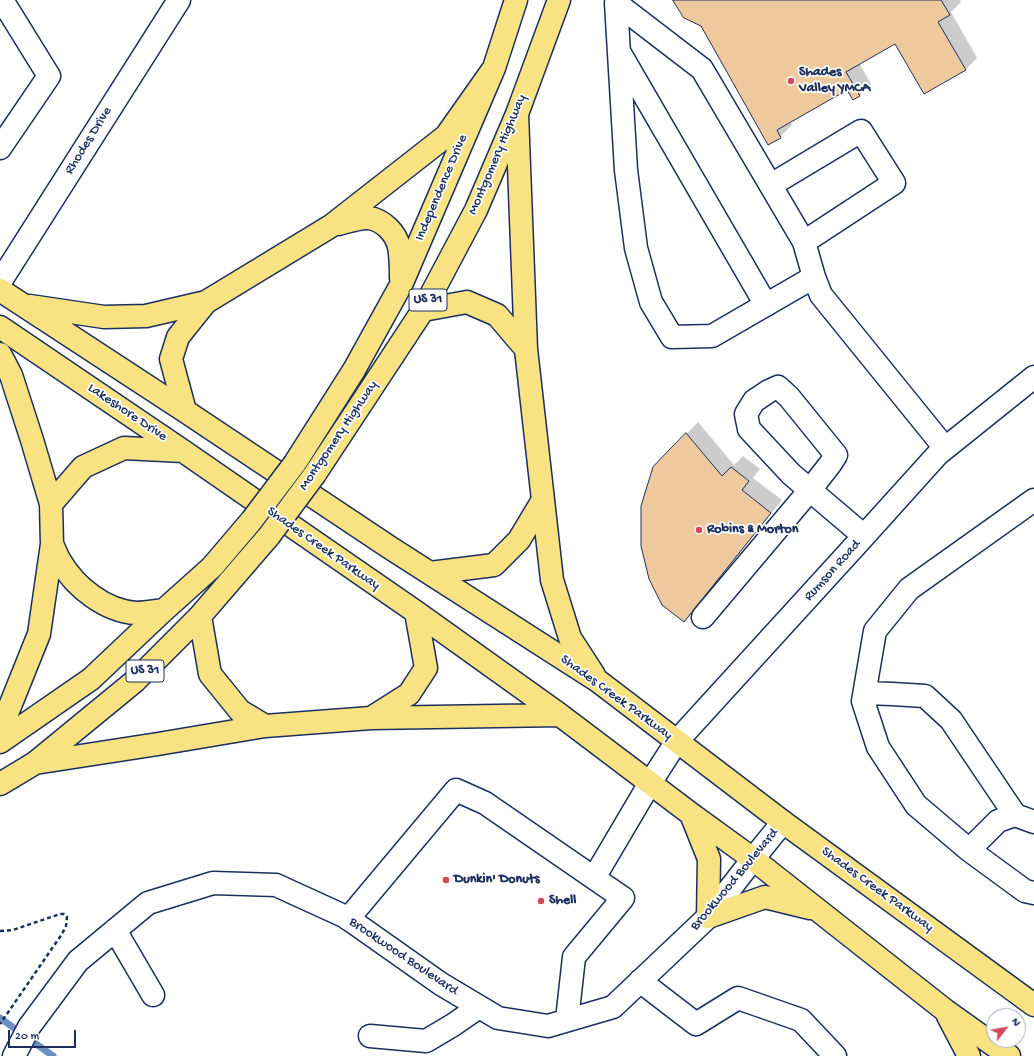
<!DOCTYPE html>
<html>
<head>
<meta charset="utf-8">
<style>
	body { margin:0 }
	#map { position:relative; width:1034px; height:1056px; overflow:hidden; background:#fff; font-family:"Gochi Hand",sans-serif }
	canvas { display:block }
	.north { position:absolute; left:986px; top:1008px; width:40px; height:40px; box-sizing:border-box; background:#fff; border:1px solid #a4acbf; border-radius:50%; rotate:59deg; font-size:11px; font-weight:700; line-height:16px; text-align:center; color:#1b2f5e }
	.north::after { content:''; display:block; margin:auto; width:14px; height:18px; background:#d1495b; clip-path:polygon(50% 0,100% 100%,50% 72%,0 100%) }
	.scale { position:absolute; left:8px; top:1030px; width:68px; height:18px; box-sizing:border-box; border:2px solid #1b2f5e; border-top:0; padding-left:5px; font-size:12px; line-height:14px; white-space:nowrap; color:#1b2f5e; -webkit-text-stroke:3px #fff; paint-order:stroke }
</style>
</head>
<body>
<div id="map">
<canvas width="1034" height="1056"></canvas>
<div class="north">N</div>
<div class="scale">20 m</div>
</div>
<script>
const ctx = document.querySelector('canvas').getContext('2d');
ctx.lineJoin = 'round';
function fillPath(path, color) {
  ctx.fillStyle = color;
  ctx.fill(path, 'evenodd');
}
function trace(path, color, width, dash) {
  ctx.strokeStyle = color;
  ctx.lineWidth = width;
  ctx.lineCap = dash ? 'butt' : 'round';
  ctx.setLineDash(dash || []);
  ctx.stroke(path);
}
function drawText(font, color, halo, rows, align = 'center') {
  ctx.font = font + ' "Gochi Hand",sans-serif';
  ctx.lineWidth = 3.5;
  ctx.setLineDash([]);
  ctx.textBaseline = 'middle';
  ctx.strokeStyle = halo;
  ctx.fillStyle = color;
  for (const [text, x, y, turn = 0] of rows) {
    ctx.save();
    ctx.translate(x, y);
    ctx.rotate((+turn || 0) * Math.PI / 180);
    ctx.textAlign = isNaN(turn) ? turn : align;
    if (halo) ctx.strokeText(text, 0, 0);
    ctx.fillText(text, 0, 0);
    ctx.restore();
  }
}
fillPath(new Path2D(`
	M 674,0 L 960,0 L 961,2 L 951,12 L 977,58 L 965,70 L 895,42 L 859,63 L 871,84 L 859,96 L 847,88 L 790,121 L 792,125 L 780,137 L 768,144 L 701,26 Z
	M 698,422 L 734,465 L 743,456 L 760,469 L 753,478 L 782,500 L 695,609 L 684,621 L 654,468 Z`), '#0003');
trace(new Path2D(`
	M 0,1018 L 53,1056`), '#6d91bf', 7);
const building = new Path2D(`
	M 673,0 L 941,0 L 950,15 L 938,22 L 966,70 L 924,94 L 895,44 L 846,72 L 860,96 L 853,100 L 847,90 L 777,130 L 781,138 L 768,145 L 701,26 L 684,18 Z
	M 686,433 L 722,476 L 731,467 L 749,481 L 742,490 L 771,513 L 684,622 L 662,605 L 649,579 L 641,546 L 641,506 L 653,467 Z`);
fillPath(building, '#eec99e');
trace(building, '#1b2f5e', 1);
const minor = new Path2D(`
	M 616,3 L 702,69 L 804,242 L 814,277 L 821,295 L 945,448
	M 616,3 L 626,170 L 636,248 L 651,302 L 672,337 L 712,336 L 814,277
	M 621,55 L 766,305
	M 0,148 L 49,76 L 2,0
	M 771,185 L 861,131 L 894,183 L 804,242
	M 0,282 L 179,0
	M 1034,500 L 909,589 L 875,631 L 863,701 L 878,747 L 916,805 L 969,850 L 1025,891 L 1034,893
	M 703,617 L 810,490 L 831,463 L 836,455 L 789,397 L 778,387 L 769,391 L 754,401 L 746,414 L 749,429 L 791,474 L 864,536
	M 865,693 L 892,694 L 925,696 L 951,720 L 1015,815
	M 969,850 L 998,821 L 1015,815 L 1034,822
	M 348,919 L 456,790 L 485,803 L 594,878 L 650,783 L 677,741 L 864,536 L 938,454 L 1034,377
	M 115,930 L 153,995
	M 640,981 L 696,1024 L 738,998 L 801,1020 L 835,1056
	M 567,1020 L 574,957 L 623,898 L 594,878
	M 370,1036 L 426,1041 L 453,1025 L 479,1007
	M 14,1056 L 29,1027 L 78,961 L 148,903 L 213,883 L 276,885 L 346,917 L 441,984 L 498,1018 L 548,1026 L 613,1007 L 708,917 L 753,859 L 783,822`);
const major = new Path2D(`
	M 517,114 L 526,349 L 552,580 L 570,638 L 594,675
	M 338,224 C 347,222 360,217 369,218 C 383,220 396,233 399,247 C 401,257 401,268 401,278
	M 0,290 L 185,411 L 389,547 L 598,681 L 783,822 L 1034,1005
	M 30,306 L 104,317 L 146,316 L 206,302 L 331,226 L 446,136 L 494,68
	M 423,310 L 467,302 L 497,315 L 526,349
	M 0,327 L 183,451 L 416,612 L 560,715 L 691,814 L 753,859 L 946,1011 L 1009,1056
	M 0,354 L 11,375 L 32,440 L 51,504 L 52,544 L 39,634 L 0,731
	M 185,411 L 171,359 L 178,337 L 206,302
	M 295,463 L 354,370 L 401,285 L 494,68 L 516,0
	M 315,474 L 423,310 L 476,210 L 517,114 L 559,0
	M 51,504 L 83,467 L 124,448 L 183,451
	M 52,544 C 55,550 57,556 60,561 C 75,587 105,611 136,613 C 145,613 155,611 164,610
	M 430,573 L 494,565 L 519,540 L 543,500
	M 200,616 L 210,674 L 240,711 L 265,726
	M 371,718 L 409,694 L 426,668 L 416,612
	M 0,742 L 91,679 L 164,610 L 212,567 L 252,520
	M 35,763 L 158,744 L 265,726 L 371,718 L 560,715
	M 0,784 L 35,763 L 135,681 L 200,616 L 269,536
	M 691,814 L 709,859 L 708,917 L 765,897 L 810,908
	M 948,1016 L 969,1056`);
trace(minor, '#1b2f5e', 25);
trace(major, '#1b2f5e', 25);
trace(new Path2D(`
	M 0,931 L 13,930 L 60,914 L 64,914 L 67,917 L 66,926 L 62,934 L 0,1024`), '#1b2f5e', 2.5, [4, 3]);
trace(minor, '#fff', 22);
trace(major, '#f8e281', 22);
const majorBridge = new Path2D(`
	M 252,520 L 295,463
	M 269,536 L 315,474`);
trace(majorBridge, '#1b2f5e', 25, []);
trace(majorBridge, '#f8e281', 22);
for (const [x, y, r, color] of [
	[791,81,4,"#d1495b"],
	[699,530,4,"#d1495b"],
	[446,880,4,"#d1495b"],
	[541,901,4,"#d1495b"]
]) {
  const dot = new Path2D();
  dot.arc(x, y, r, 0, 2 * Math.PI);
  ctx.fillStyle = color;
  ctx.fill(dot);
  trace(dot, '#fff', 1.5);
}
for (const [x, y, w] of [
	[428,300,38],
	[145,671,38]
]) {
  const box = new Path2D();
  box.roundRect(x - w / 2, y - 11, w, 22, 3);
  ctx.fillStyle = '#fff';
  ctx.fill(box);
  trace(box, '#1b2f5e', 1);
}
drawText('bold 13px', '#1b2f5e', null, [
	["US 31",428,300],
	["US 31",145,671]
]);
drawText('bold 14px', '#1b2f5e', '#fff', [
	["Shades",799,73],
	["Valley YMCA",799,89],
	["Robins & Morton",707,530],
	["Dunkin' Donuts",454,880],
	["Shell",549,901]
], 'left');
drawText('14px', '#1b2f5e', '#fff', [
	["Rhodes Drive",89,141,-58],
	["Montgomery Highway",498,155,-67],
	["Independence Drive",442,188,-67],
	["Lakeshore Drive",127,413,34],
	["Montgomery Highway",339,436,-56],
	["Shades Creek Parkway",323,549,35],
	["Rumson Road",833,571,-48],
	["Shades Creek Parkway",616,698,36],
	["Brookwood Boulevard",735,880,-50],
	["Shades Creek Parkway",877,890,36],
	["Brookwood Boulevard",403,957,34]
]);
</script>
</body>
</html>
